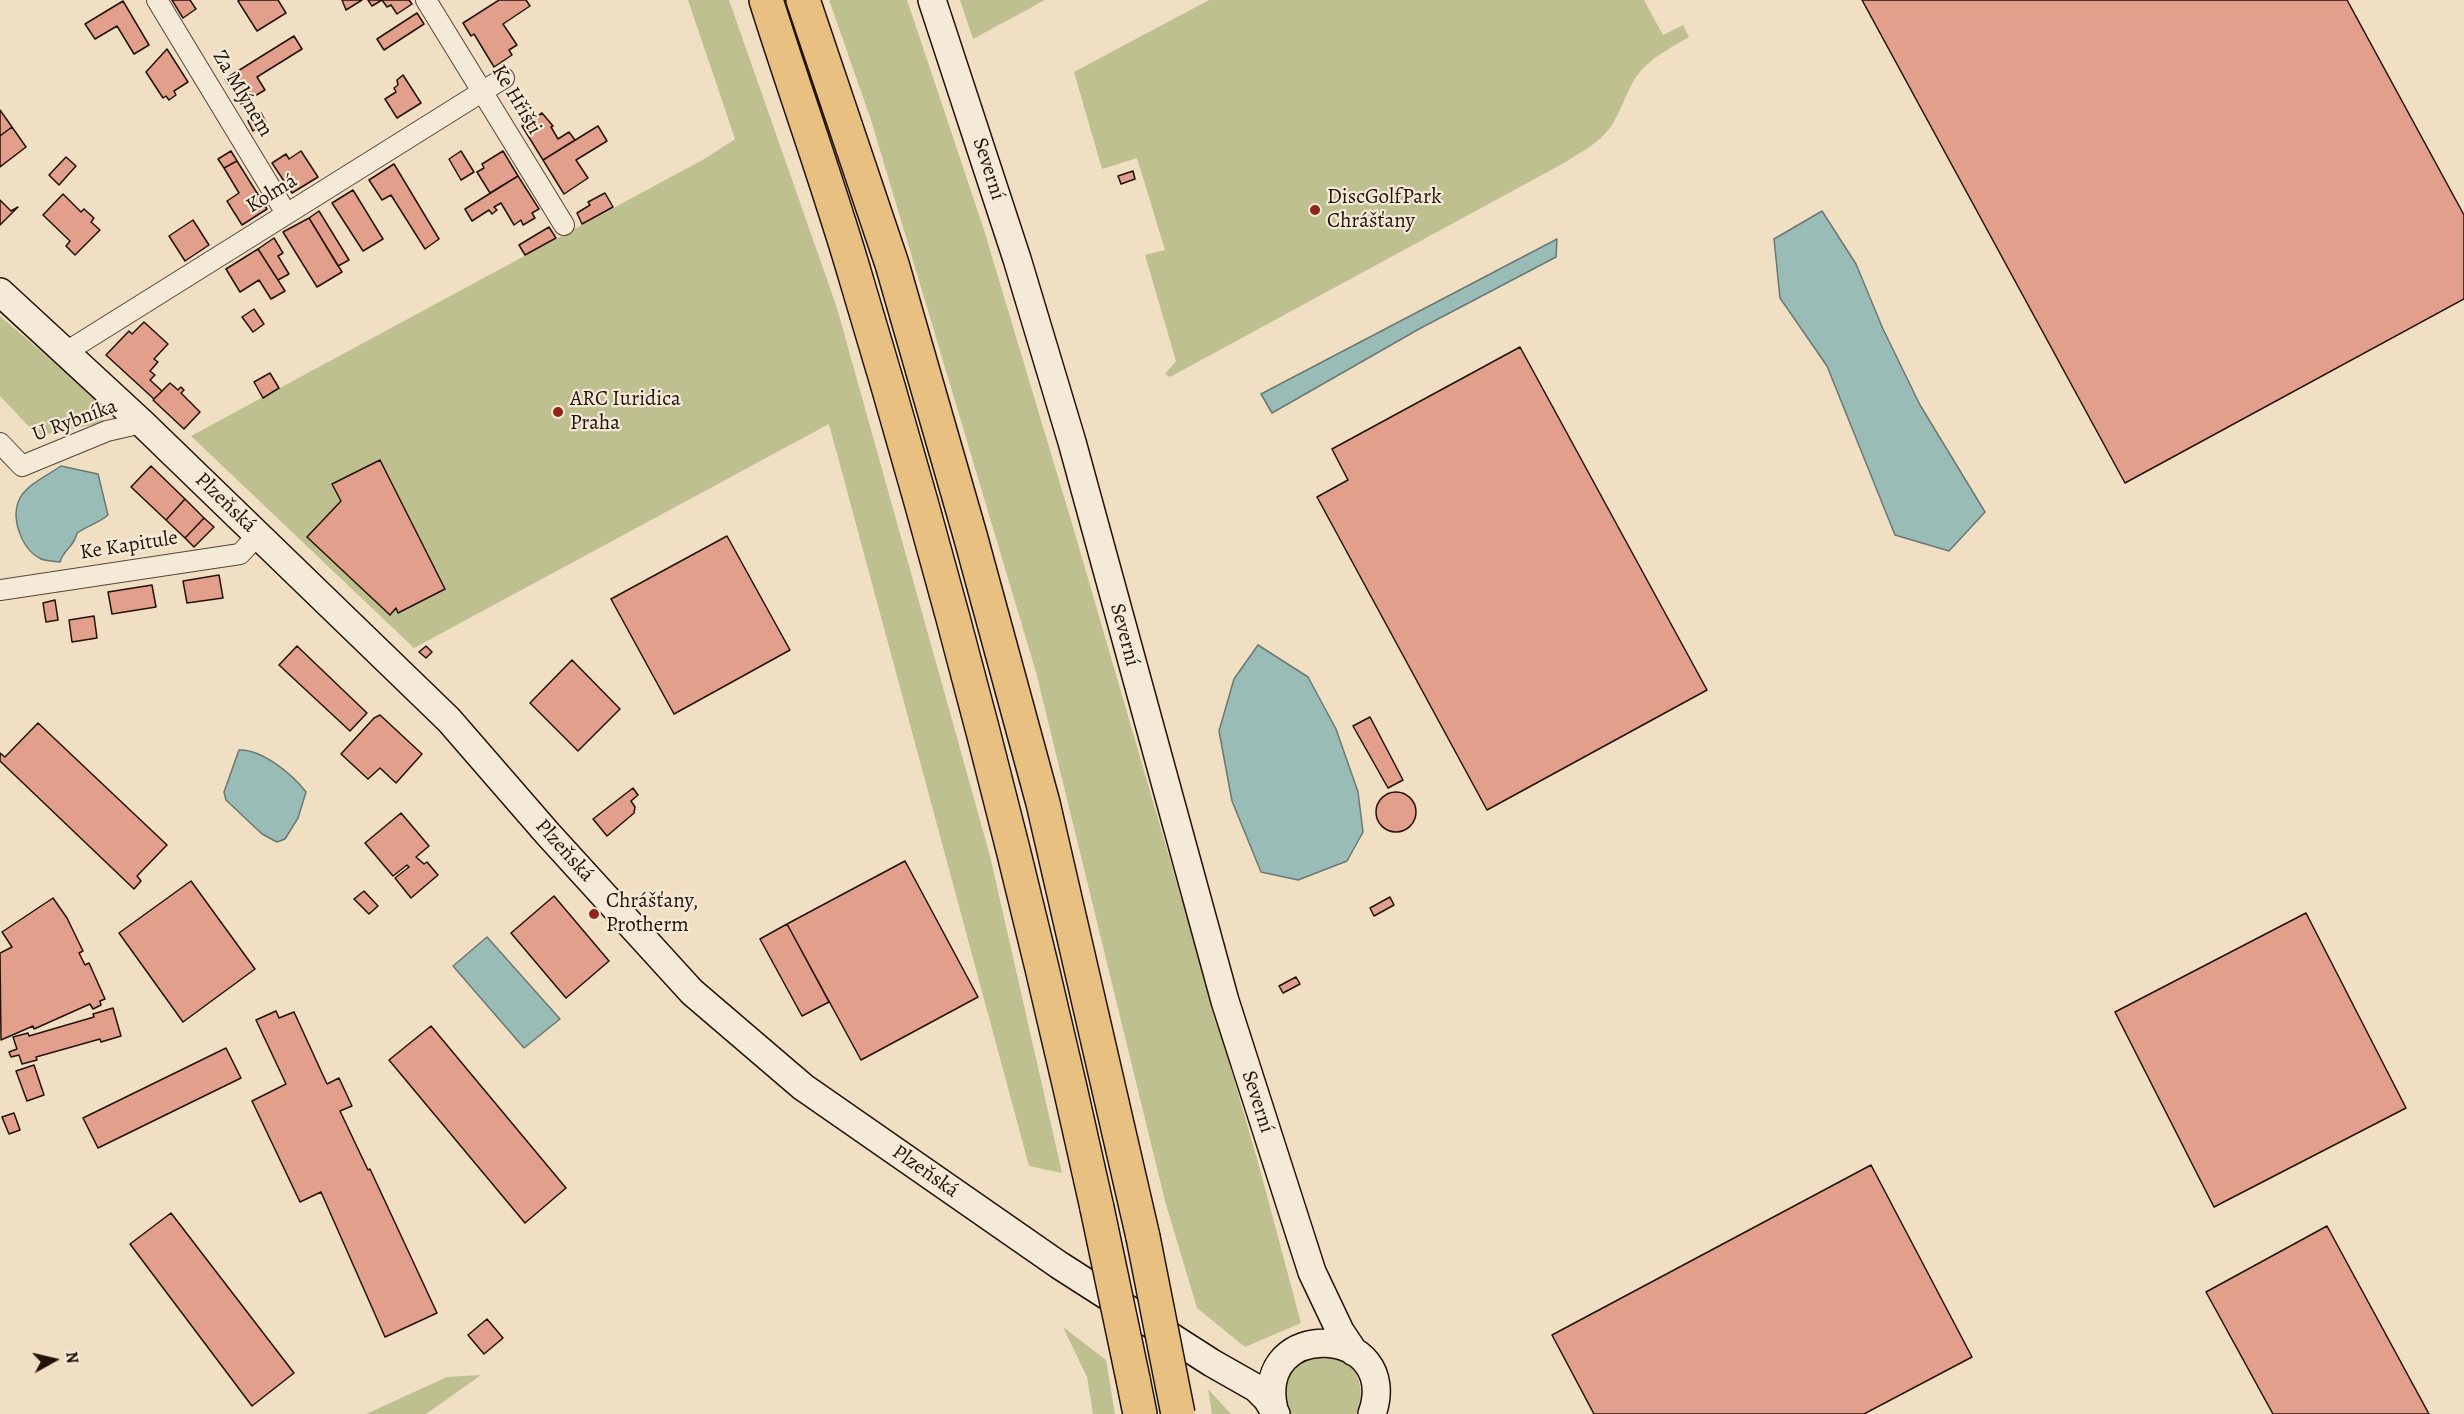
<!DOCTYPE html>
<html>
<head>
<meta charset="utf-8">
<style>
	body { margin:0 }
	#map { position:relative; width:2464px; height:1414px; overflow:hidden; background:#f0dfc3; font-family:Alegreya,serif }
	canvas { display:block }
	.north { position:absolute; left:24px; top:1330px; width:60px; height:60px; -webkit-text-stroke:4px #f5ead8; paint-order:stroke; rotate:82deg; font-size:16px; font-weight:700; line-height:24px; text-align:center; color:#23120a }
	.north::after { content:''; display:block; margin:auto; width:21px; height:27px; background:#23120a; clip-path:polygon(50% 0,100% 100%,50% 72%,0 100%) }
</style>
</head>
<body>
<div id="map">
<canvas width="2464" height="1414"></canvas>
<div class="north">N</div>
</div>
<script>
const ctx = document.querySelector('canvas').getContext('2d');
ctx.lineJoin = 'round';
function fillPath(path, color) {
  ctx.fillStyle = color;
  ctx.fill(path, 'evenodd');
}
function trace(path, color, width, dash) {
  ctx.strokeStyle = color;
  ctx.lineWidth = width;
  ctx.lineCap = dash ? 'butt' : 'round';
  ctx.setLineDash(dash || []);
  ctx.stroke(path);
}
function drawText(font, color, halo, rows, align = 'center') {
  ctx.font = font + ' Alegreya,serif';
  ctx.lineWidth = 4.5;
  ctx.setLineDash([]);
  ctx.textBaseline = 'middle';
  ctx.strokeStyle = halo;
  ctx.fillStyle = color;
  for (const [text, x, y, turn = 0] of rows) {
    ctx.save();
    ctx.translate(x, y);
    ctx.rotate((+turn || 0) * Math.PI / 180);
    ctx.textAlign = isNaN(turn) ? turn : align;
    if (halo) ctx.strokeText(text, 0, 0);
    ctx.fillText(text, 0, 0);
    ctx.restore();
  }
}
fillPath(new Path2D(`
	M 688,0 L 729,0 L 837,308 L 990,856 L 1062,1173 L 1029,1166 L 829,424 L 414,648 L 191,436 L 706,158 L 735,139 Z
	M 829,0 L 907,0 L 984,230 L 1073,527 L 1258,1162 L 1301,1323 L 1245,1347 L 1197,1308 L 1165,1201 L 1036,672 L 871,120 Z
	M 960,0 L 1045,0 L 973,39 Z
	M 1209,0 L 1644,0 L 1663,35 L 1683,25 L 1689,37 C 1667,50 1644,61 1632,84 C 1624,98 1619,116 1609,129 C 1598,144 1579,153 1564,163 L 1170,377 L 1165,374 L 1176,361 L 1145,255 L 1165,250 L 1137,158 L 1102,169 L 1074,72 Z
	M 0,316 L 105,406 L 102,423 L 38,436 L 0,396 Z
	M 1063,1327 L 1106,1360 L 1115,1414 L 1093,1414 L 1087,1377 Z
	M 1313,1356 C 1321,1357 1330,1356 1337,1358 C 1360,1366 1366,1394 1356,1414 L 1289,1414 C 1282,1401 1284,1377 1296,1367 C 1300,1363 1308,1360 1313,1356 Z
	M 481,1375 L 426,1414 L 366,1414 L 447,1377 Z
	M 1208,1389 L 1231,1414 L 1212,1414 Z`), '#bec090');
const water = new Path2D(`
	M 1822,211 L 1856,264 L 1883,329 L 1920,405 L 1985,512 L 1949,551 L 1895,535 L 1827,366 L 1780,298 L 1774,239 Z
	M 1557,239 L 1556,257 L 1419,329 L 1272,413 L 1261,394 Z
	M 61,466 L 98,474 L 108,515 C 99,523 87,526 77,533 C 74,548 64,548 60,562 C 54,561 46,561 41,559 C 21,549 10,517 20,498 C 28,484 48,475 61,466 Z
	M 1258,645 L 1308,677 L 1336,729 L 1358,792 L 1363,832 L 1347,861 L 1298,880 L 1261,872 L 1232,801 L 1219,731 L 1234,679 Z
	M 239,750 C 262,749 292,774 306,792 L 298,818 L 285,839 L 277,842 L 262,834 L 226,800 L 224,792 Z
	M 487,937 L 560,1019 L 524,1048 L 453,966 Z`);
fillPath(water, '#9abcb7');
trace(water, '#6a7872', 1.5);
const building = new Path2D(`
	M 172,0 L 190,0 L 196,9 L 183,18 Z
	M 240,0 L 278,0 L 286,13 L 257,31 L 238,1 Z
	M 342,0 L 362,0 L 346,10 Z
	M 368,0 L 382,0 L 372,6 Z
	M 382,0 L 409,0 L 412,4 L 397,14 L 391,5 L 387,7 Z
	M 499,0 L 526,0 L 530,6 L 503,24 L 517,45 L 509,50 L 512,55 L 494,67 L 474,34 L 471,36 L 463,23 Z
	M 1862,0 L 2347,0 L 2464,215 L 2464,299 L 2125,483 Z
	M 123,1 L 149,45 L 134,54 L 117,26 L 95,39 L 85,24 Z
	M 417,13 L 424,24 L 384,50 L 377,39 Z
	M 294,36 L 302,49 L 257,77 L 265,90 L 241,104 L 225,79 Z
	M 167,49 L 188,82 L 174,91 L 176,95 L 169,100 L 166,96 L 163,98 L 146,72 Z
	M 403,75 L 421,103 L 397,118 L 385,99 L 396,92 L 394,88 L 398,85 L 397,80 Z
	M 0,110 L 12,127 L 0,136 Z
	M 261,113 L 266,122 L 253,131 L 248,121 Z
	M 542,113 L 553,126 L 551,127 L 558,139 L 569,132 L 575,140 L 543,160 L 522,126 Z
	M 598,126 L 607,141 L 576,160 L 588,178 L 564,194 L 543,160 Z
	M 12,127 L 26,147 L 0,167 L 0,136 Z
	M 231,151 L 237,161 L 224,168 L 218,159 Z
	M 301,151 L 318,177 L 292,193 L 272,163 L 286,154 L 289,159 Z
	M 461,151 L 474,172 L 461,180 L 449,159 Z
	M 503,151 L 518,176 L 490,193 L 477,172 L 484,168 L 482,164 Z
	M 66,157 L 76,166 L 59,185 L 49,175 Z
	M 237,161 L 267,209 L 242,225 L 227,201 L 239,193 L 224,168 Z
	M 394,164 L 439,239 L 425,249 L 391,195 L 382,200 L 369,180 Z
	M 1133,171 L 1135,179 L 1121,184 L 1118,176 Z
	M 518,176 L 539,209 L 532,213 L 535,218 L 523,225 L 521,220 L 514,225 L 501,203 L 494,207 L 497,210 L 492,214 L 489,210 L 472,221 L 465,209 Z
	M 353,190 L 383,239 L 363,251 L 332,203 Z
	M 605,193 L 613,207 L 582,224 L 577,213 L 590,205 L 588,202 Z
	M 63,194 L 81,212 L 84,209 L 94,218 L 91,222 L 100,230 L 75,255 L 66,246 L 70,241 L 43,215 Z
	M 0,200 L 11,211 L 18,207 L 0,225 Z
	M 319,211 L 349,260 L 338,266 L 309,218 Z
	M 309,218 L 342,272 L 317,287 L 283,232 Z
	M 193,220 L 209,245 L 185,261 L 169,236 Z
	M 549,227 L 556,238 L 525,255 L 519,245 Z
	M 274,238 L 283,253 L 278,256 L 289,274 L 278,280 L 258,249 Z
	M 258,249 L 285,291 L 271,299 L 259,280 L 240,292 L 226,269 Z
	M 254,309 L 264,324 L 253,332 L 242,317 Z
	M 144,322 L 168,344 L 154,359 L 158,362 L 150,371 L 155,375 L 150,380 L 162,391 L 154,399 L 106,355 L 129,331 L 132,334 Z
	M 1520,347 L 1707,690 L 1487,810 L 1317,497 L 1348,480 L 1332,449 Z
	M 270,373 L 279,388 L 263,398 L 254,382 Z
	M 170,383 L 178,390 L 181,387 L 184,390 L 181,393 L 200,412 L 184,429 L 153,400 Z
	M 380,460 L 445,589 L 398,613 L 396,608 L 390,615 L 307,537 L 341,501 L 332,484 Z
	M 151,466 L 185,499 L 166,520 L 131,487 Z
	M 185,499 L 204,518 L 185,538 L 166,520 Z
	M 204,518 L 214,527 L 194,547 L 185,538 Z
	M 727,536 L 790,650 L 674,714 L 611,599 Z
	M 219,575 L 223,598 L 187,603 L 183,581 Z
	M 152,585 L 156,607 L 112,614 L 108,592 Z
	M 55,600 L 58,620 L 46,622 L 43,603 Z
	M 94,616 L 97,638 L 72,642 L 69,620 Z
	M 297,646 L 367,713 L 350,731 L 279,665 Z
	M 426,646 L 432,652 L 426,658 L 419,652 Z
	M 572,660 L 620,709 L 578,751 L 530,703 Z
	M 380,715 L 422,754 L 396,783 L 380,768 L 368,779 L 341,754 L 374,718 Z
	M 1370,717 L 1403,780 L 1388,788 L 1353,726 Z
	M 38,723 L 167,845 L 137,876 L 141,881 L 134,889 L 0,761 L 0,753 L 5,757 Z
	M 633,788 L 638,795 L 631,801 L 635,807 L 634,813 L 607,836 L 593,819 Z
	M1376 812a20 20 0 1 1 40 0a20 20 0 1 1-40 0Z
	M 401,813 L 429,846 L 416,857 L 424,864 L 427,862 L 438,875 L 411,898 L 395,878 L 409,867 L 407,865 L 393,876 L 365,843 Z
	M 905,861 L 978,997 L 861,1060 L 787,924 Z
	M 191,881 L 255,969 L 183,1022 L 119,933 Z
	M 364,891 L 378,906 L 369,914 L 354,899 Z
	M 554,896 L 609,961 L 566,998 L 511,933 Z
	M 1390,897 L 1394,905 L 1374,916 L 1370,908 Z
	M 53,898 L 67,918 L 83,951 L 79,953 L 85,965 L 89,963 L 105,999 L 100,1001 L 101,1005 L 93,1009 L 90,1004 L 34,1029 L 33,1026 L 1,1040 L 0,953 L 12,947 L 2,932 Z
	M 2306,913 L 2406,1108 L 2214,1207 L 2115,1012 Z
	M 787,924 L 829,1002 L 802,1016 L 760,939 Z
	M 1296,977 L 1300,984 L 1283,993 L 1279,986 Z
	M 113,1008 L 121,1036 L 101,1042 L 100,1039 L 36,1057 L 37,1060 L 22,1064 L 19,1055 L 11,1057 L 9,1052 L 17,1049 L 13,1037 L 28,1033 L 29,1036 L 94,1017 L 93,1014 Z
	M 276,1011 L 279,1018 L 294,1012 L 327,1084 L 339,1078 L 352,1106 L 340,1111 L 368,1170 L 370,1169 L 437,1313 L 385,1337 L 321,1192 L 300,1202 L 252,1101 L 286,1084 L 256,1020 Z
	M 431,1026 L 566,1188 L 525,1223 L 389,1060 Z
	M 226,1048 L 241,1078 L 98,1148 L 83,1118 Z
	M 34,1065 L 44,1095 L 27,1101 L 16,1071 Z
	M 14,1113 L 20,1130 L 9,1134 L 2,1117 Z
	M 1871,1165 L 1972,1357 L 1864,1414 L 1594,1414 L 1552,1335 Z
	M 171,1213 L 294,1373 L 252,1406 L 130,1244 Z
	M 2327,1226 L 2429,1414 L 2273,1414 L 2206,1292 Z
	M 487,1319 L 503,1338 L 484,1354 L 468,1335 Z`);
fillPath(building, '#e19f8c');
trace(building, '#23120a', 1.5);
const street = new Path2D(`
	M 157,0 L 286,213
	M 426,0 L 564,225
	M 66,352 L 504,78
	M 0,443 L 22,466 L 107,431 L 142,423
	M 0,590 L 240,554 L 258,535`);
const secondary = new Path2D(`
	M 932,0 L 1017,259 L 1072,442 L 1225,1001 L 1312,1272 L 1340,1331 L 1354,1352
	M 0,292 L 142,423 L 449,720 L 548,834 L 692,992 L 803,1087 L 1059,1265 L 1212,1363 L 1256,1388 L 1267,1399 L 1276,1414
	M 1274,1410 C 1252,1316 1403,1325 1372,1414`);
const highway = new Path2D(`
	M 766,0 C 795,92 828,183 855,275 C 948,583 1028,894 1097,1208
	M 803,0 L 892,264 L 970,535 L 1043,803 L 1143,1237
	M 1133,1379 L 1140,1414`);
trace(street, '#564538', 22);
trace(secondary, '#23120a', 30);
trace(highway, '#23120a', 36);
trace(street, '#f5ead8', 20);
trace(secondary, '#f5ead8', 27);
trace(highway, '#e8c082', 33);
const highwayBridge = new Path2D(`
	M 1097,1208 L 1133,1379
	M 1143,1237 L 1178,1414`);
trace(highwayBridge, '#23120a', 36, []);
trace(highwayBridge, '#e8c082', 33);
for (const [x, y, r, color] of [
	[1315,210,6,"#8f2418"],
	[558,412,6,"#8f2418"],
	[594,914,6,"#8f2418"]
]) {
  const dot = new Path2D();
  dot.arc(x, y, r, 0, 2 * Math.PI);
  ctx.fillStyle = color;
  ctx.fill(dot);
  trace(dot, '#f5ead8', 2);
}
drawText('21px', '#23120a', '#f5ead8', [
	["Za Mlýnem",242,94,59],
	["Ke Hřišti",516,100,59],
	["Severní",988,169,72],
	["Kolmá",272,194,-32],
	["U Rybníka",75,421,-20],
	["Plzeňská",225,503,44],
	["Ke Kapitule",129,546,-9],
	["Severní",1124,635,75],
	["Plzeňská",564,851,48],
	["Severní",1257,1102,72],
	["Plzeňská",925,1172,35]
]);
drawText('21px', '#23120a', '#f5ead8', [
	["DiscGolfPark",1327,198],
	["Chrášťany",1327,222],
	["ARC Iuridica",570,400],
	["Praha",570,424],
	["Chrášťany,",606,902],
	["Protherm",606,926]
], 'left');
</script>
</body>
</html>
